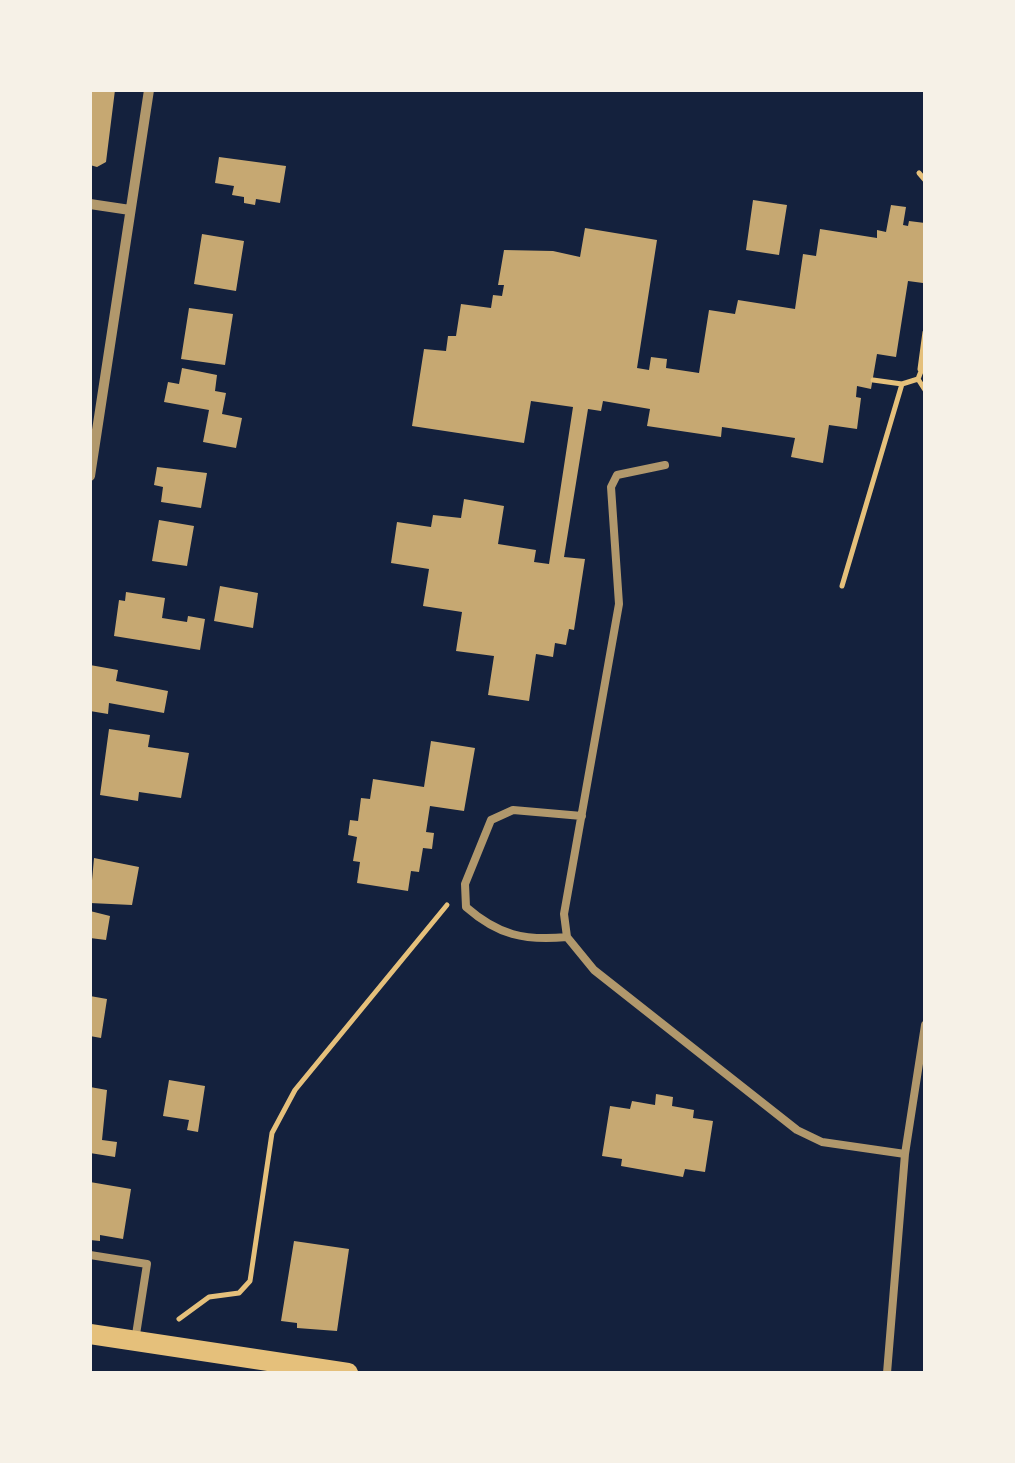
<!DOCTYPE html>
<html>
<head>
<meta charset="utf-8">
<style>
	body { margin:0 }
	#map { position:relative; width:1015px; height:1463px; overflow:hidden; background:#14213d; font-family:"Open Sans",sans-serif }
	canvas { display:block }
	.frame { position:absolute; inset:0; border:92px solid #f6f1e7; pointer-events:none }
</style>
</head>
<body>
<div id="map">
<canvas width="1015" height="1463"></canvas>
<div class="frame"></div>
</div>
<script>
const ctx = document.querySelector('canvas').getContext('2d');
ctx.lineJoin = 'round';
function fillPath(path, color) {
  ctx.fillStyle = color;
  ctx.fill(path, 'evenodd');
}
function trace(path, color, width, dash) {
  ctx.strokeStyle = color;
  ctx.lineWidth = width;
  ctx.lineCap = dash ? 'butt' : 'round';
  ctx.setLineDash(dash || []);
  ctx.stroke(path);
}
fillPath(new Path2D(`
	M 90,90 L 115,90 L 106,162 L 97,167 L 90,165 Z
	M 219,157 L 286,166 L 280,203 L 256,199 L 255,205 L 244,203 L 244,197 L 232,195 L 234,186 L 215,183 Z
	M 753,200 L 787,205 L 779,255 L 746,250 Z
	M 891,205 L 906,207 L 903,225 L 908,226 L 909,221 L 925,223 L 925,268 L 923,283 L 908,281 L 896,357 L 877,354 L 871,389 L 857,386 L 856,397 L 861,398 L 857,429 L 829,425 L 823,463 L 791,457 L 795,438 L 722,427 L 721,437 L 647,426 L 650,409 L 603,401 L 601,411 L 588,409 L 564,557 L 585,559 L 574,630 L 569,629 L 566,645 L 555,643 L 553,657 L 536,654 L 529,701 L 488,695 L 494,656 L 456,651 L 462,612 L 423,606 L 429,569 L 391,563 L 397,522 L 431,527 L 433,515 L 461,518 L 464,499 L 504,506 L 498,544 L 536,550 L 534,562 L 549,564 L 573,407 L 531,401 L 524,443 L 412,426 L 424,349 L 446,351 L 448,336 L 456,336 L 461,304 L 491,308 L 493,295 L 502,296 L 504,285 L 498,285 L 504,250 L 553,251 L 580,257 L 585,228 L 657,240 L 637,368 L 649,370 L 651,357 L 667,359 L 666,368 L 699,373 L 709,310 L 735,314 L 738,300 L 795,309 L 803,254 L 816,256 L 820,229 L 877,238 L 877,230 L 886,232 Z
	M 202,234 L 244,241 L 236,291 L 194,284 Z
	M 189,308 L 233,314 L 225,365 L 181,359 Z
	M 182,368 L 217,375 L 215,391 L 226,393 L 222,414 L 242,418 L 236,448 L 203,442 L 209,410 L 164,402 L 168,382 L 179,384 Z
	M 157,467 L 207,473 L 201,508 L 161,502 L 163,487 L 154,485 Z
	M 159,520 L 194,526 L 187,566 L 152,561 Z
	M 220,586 L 258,593 L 253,628 L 214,621 Z
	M 126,592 L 165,598 L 162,618 L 187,622 L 188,616 L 205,619 L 200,650 L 114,636 L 119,600 L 125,601 Z
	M 90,665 L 118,670 L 116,681 L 168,691 L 164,713 L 109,703 L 108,714 L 90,711 Z
	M 109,729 L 150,735 L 148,747 L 189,753 L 181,798 L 139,792 L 138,801 L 100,795 Z
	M 431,741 L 475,748 L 464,811 L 430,806 L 426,832 L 434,833 L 432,849 L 423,848 L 419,872 L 411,871 L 408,891 L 357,883 L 360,862 L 353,861 L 357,837 L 348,835 L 350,820 L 358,821 L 361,798 L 370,799 L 373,779 L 424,787 Z
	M 94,858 L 139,867 L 132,905 L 90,903 Z
	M 90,911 L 110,916 L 106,940 L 90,938 Z
	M 90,996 L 107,999 L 101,1038 L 90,1036 Z
	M 169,1080 L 205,1086 L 198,1132 L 187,1130 L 189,1120 L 163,1116 Z
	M 90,1087 L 107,1090 L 102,1140 L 117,1142 L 115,1157 L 90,1153 Z
	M 656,1094 L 673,1097 L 672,1106 L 694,1110 L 693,1118 L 713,1121 L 705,1172 L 685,1169 L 683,1177 L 621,1166 L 622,1159 L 602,1156 L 610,1106 L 630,1109 L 632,1101 L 655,1105 Z
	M 90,1182 L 131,1189 L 123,1239 L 100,1235 L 100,1241 L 90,1240 Z
	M 294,1241 L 349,1249 L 337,1331 L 297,1328 L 297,1323 L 281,1321 Z`), '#c6a872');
trace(new Path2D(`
	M 919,173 L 925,180
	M 925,361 L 918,379 L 925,390
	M 920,369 L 925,332
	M 873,380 L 902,384 L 918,379
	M 842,586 L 902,384
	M 179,1319 L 209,1297 L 239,1293 L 250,1281 L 272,1133 L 295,1090 L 447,905`), '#e5c07b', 5);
trace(new Path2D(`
	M 665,465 L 617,475 L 611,487 L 619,604 L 564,914 L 567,937 L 594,970 L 797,1130 L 822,1142 L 905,1154
	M 567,937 C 524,941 498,935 466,907 L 465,884 L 491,820 L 513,810 L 582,816
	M 90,1255 L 147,1264 L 135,1341
	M 887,1373 L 905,1154 L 925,1025`), '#b1986c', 8);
trace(new Path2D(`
	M 90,204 L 130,210
	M 90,476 L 149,90`), '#b1986c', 10);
trace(new Path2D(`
	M 90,1334 L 348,1373`), '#e5c07b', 20);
</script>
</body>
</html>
